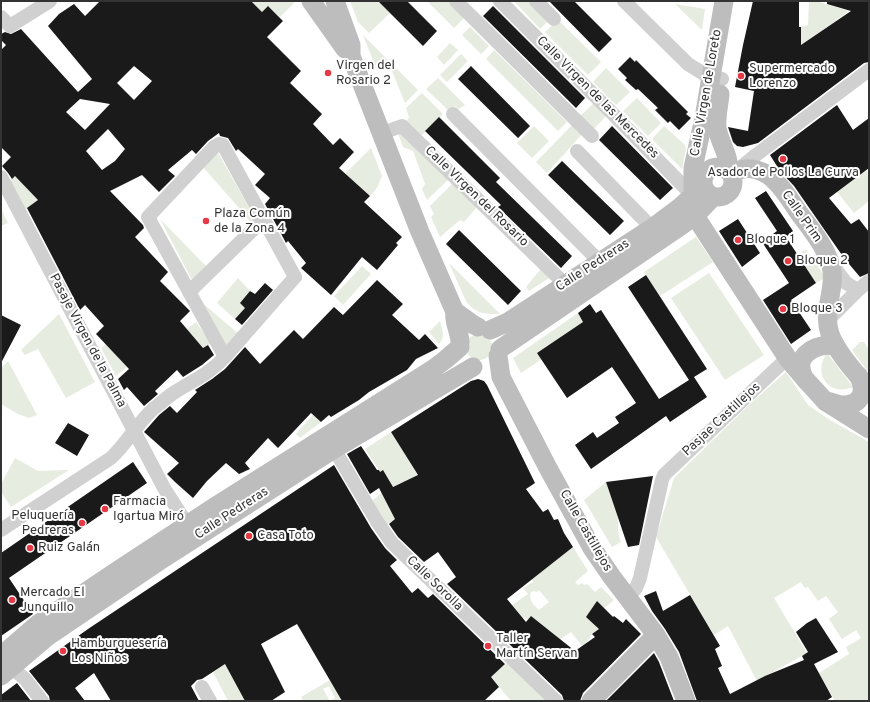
<!DOCTYPE html>
<html>
<head>
<meta charset="utf-8">
<style>
	body { margin:0 }
	#map { position:relative; width:870px; height:702px; overflow:hidden; background:#fff; font-family:Overpass,sans-serif }
	canvas { display:block }
	.frame { position:absolute; inset:0; border:2px solid #333; pointer-events:none }
</style>
</head>
<body>
<div id="map">
<canvas width="870" height="702"></canvas>
<div class="frame"></div>
</div>
<script>
const ctx = document.querySelector('canvas').getContext('2d');
ctx.lineJoin = 'round';
function fillPath(path, color) {
  ctx.fillStyle = color;
  ctx.fill(path, 'evenodd');
}
function trace(path, color, width, dash) {
  ctx.strokeStyle = color;
  ctx.lineWidth = width;
  ctx.lineCap = dash ? 'butt' : 'round';
  ctx.setLineDash(dash || []);
  ctx.stroke(path);
}
function drawText(font, color, halo, rows, align = 'center') {
  ctx.font = font + ' Overpass,sans-serif';
  ctx.lineWidth = 4;
  ctx.setLineDash([]);
  ctx.textBaseline = 'middle';
  ctx.strokeStyle = halo;
  ctx.fillStyle = color;
  for (const [text, x, y, turn = 0] of rows) {
    ctx.save();
    ctx.translate(x, y);
    ctx.rotate((+turn || 0) * Math.PI / 180);
    ctx.textAlign = isNaN(turn) ? turn : align;
    if (halo) ctx.strokeText(text, 0, 0);
    ctx.fillText(text, 0, 0);
    ctx.restore();
  }
}
fillPath(new Path2D(`
	M 252,1 L 292,1 L 294,3 L 280,17 L 268,6 L 262,12 L 252,2 Z
	M 350,1 L 378,1 L 390,13 L 369,33 L 358,22 Z
	M 427,1 L 448,1 L 464,18 L 454,28 Z
	M 514,1 L 532,1 L 550,19 L 540,29 Z
	M 809,1 L 816,1 L 849,11 L 788,55 L 801,27 L 808,25 Z
	M 675,4 L 705,9 L 702,30 Z
	M 558,20 L 601,62 L 588,75 L 545,32 Z
	M 470,27 L 489,46 L 481,54 L 462,35 Z
	M 363,35 L 418,90 L 405,103 L 392,71 L 376,68 Z
	M 450,43 L 458,50 L 444,65 L 437,57 Z
	M 494,50 L 567,122 L 558,131 L 486,59 Z
	M 461,54 L 468,61 L 447,82 L 440,75 Z
	M 606,68 L 630,92 L 616,105 L 593,82 Z
	M 438,78 L 465,105 L 458,109 L 455,106 L 449,111 L 426,89 Z
	M 422,93 L 443,114 L 419,138 L 405,124 L 409,117 L 406,108 Z
	M 637,98 L 661,123 L 648,136 L 623,111 Z
	M 594,103 L 607,115 L 591,132 L 578,118 Z
	M 574,123 L 584,132 L 547,173 L 536,162 Z
	M 534,126 L 549,141 L 532,158 L 517,143 Z
	M 664,126 L 685,145 L 686,149 L 682,169 L 652,139 Z
	M 401,128 L 450,178 L 427,200 L 422,189 L 425,184 L 413,151 L 403,147 L 398,133 Z
	M 371,148 L 382,176 L 377,188 L 370,196 L 345,174 Z
	M 217,151 L 256,220 L 251,224 L 246,216 L 203,167 Z
	M 866,170 L 869,174 L 869,201 L 854,213 L 837,192 Z
	M 15,176 L 38,200 L 25,210 L 9,181 Z
	M 454,182 L 478,206 L 464,222 L 460,220 L 440,237 L 431,217 L 434,214 L 430,206 Z
	M 1,209 L 8,223 L 1,226 Z
	M 160,219 L 207,267 L 192,280 Z
	M 696,237 L 713,262 L 660,296 L 644,272 Z
	M 806,249 L 823,274 L 823,279 L 816,283 L 798,255 Z
	M 449,263 L 500,314 C 485,314 475,314 466,301 Z
	M 544,265 L 554,275 L 529,291 L 526,287 Z
	M 362,266 L 371,274 L 343,305 L 334,296 Z
	M 709,273 L 764,355 L 725,380 L 671,298 Z
	M 238,278 L 250,291 L 240,303 L 245,308 L 235,319 L 217,303 Z
	M 200,301 L 240,335 L 227,349 Z
	M 578,313 L 583,322 L 542,359 L 521,373 L 513,358 Z
	M 59,314 L 95,382 L 66,398 L 38,349 L 25,355 L 21,350 Z
	M 440,321 C 442,329 446,337 439,344 L 429,332 Z
	M 196,322 L 211,343 L 203,348 L 187,329 Z
	M466 347a13 13 0 1 1 26 0a13 13 0 1 1-26 0Z
	M 860,342 L 864,342 L 869,350 L 869,373 L 852,350 Z
	M 106,344 L 127,367 L 116,376 L 101,348 Z
	M 827,353 L 853,387 C 829,397 812,374 827,353 Z
	M 8,361 L 37,415 L 29,418 L 18,414 L 1,404 L 1,368 Z
	M 786,372 L 808,405 L 830,420 L 869,442 L 869,700 L 867,701 L 835,701 L 819,673 L 849,654 L 846,647 L 861,638 L 856,630 L 842,639 L 829,619 L 838,612 L 826,596 L 818,601 L 808,587 L 805,588 L 801,582 L 774,598 L 807,653 L 757,681 L 728,626 L 714,635 L 656,537 L 674,478 L 752,402 Z
	M 313,415 L 321,422 L 300,438 L 296,434 Z
	M 391,432 L 429,494 L 387,525 L 372,501 L 385,490 L 390,481 L 383,471 L 380,472 L 365,449 ZM 403,482 L 388,505 L 386,490 Z
	M 15,458 L 38,471 L 69,470 L 11,507 L 1,492 L 1,484 Z
	M 606,482 L 617,514 C 620,525 616,531 621,542 L 612,547 L 584,500 Z
	M 573,547 L 588,571 L 575,582 L 578,585 L 582,583 L 584,585 L 587,584 L 595,592 L 601,587 L 614,600 L 604,608 L 599,629 L 592,634 L 586,643 L 582,646 L 571,632 L 560,639 L 531,616 L 528,620 L 522,617 L 512,605 L 528,594 L 523,588 L 533,582 L 532,579 ZM 539,590 L 549,602 L 539,610 C 534,605 528,600 531,592 L 534,591 L 537,592 Z
	M 507,663 L 548,701 L 511,701 L 491,677 Z
	M 225,664 L 245,701 L 228,701 L 213,672 Z
	M 330,680 L 342,701 L 303,701 L 301,697 ZM 329,686 L 335,698 L 330,701 L 323,689 Z`), '#e6ecdf');
fillPath(new Path2D(`
	M 100,1 L 251,1 L 262,12 L 268,6 L 283,21 L 267,37 L 301,71 L 290,83 L 322,114 L 313,124 L 333,145 L 340,138 L 354,152 L 339,168 L 370,196 L 364,202 L 402,237 L 396,243 L 398,245 L 377,270 L 362,257 L 331,295 L 301,268 L 306,263 L 288,241 L 286,243 L 265,204 L 270,198 L 255,185 L 265,174 L 238,149 L 236,151 L 228,138 L 220,136 L 219,133 L 208,141 L 196,154 L 192,150 L 168,170 L 175,176 L 159,192 L 142,175 L 110,191 L 143,225 L 144,228 L 135,237 L 168,272 L 160,281 L 190,311 L 180,321 L 203,348 L 208,345 L 214,355 L 202,365 L 183,377 L 177,370 L 155,391 L 158,394 L 144,406 L 127,387 L 124,390 L 118,379 L 129,369 L 96,334 L 104,326 L 85,305 L 80,310 L 27,208 L 38,200 L 15,176 L 12,179 L 8,173 L 2,166 L 11,157 L 1,147 L 1,50 L 6,45 L 1,40 L 1,34 L 5,32 L 11,34 L 21,29 L 78,92 L 92,79 L 48,26 L 59,14 L 74,4 L 85,16 ZM 134,66 L 152,81 L 134,100 L 117,83 ZM 80,99 L 110,104 L 85,130 L 66,112 ZM 108,129 L 125,149 L 115,161 L 102,170 L 86,151 Z
	M 378,1 L 407,1 L 437,31 L 423,46 Z
	M 549,1 L 574,1 L 612,39 L 599,52 Z
	M 753,1 L 799,1 L 799,27 L 801,27 L 801,45 L 851,11 L 827,4 L 827,1 L 869,1 L 869,62 L 864,63 L 758,143 L 743,147 L 737,146 L 733,142 L 728,127 L 748,131 L 754,91 L 735,87 L 743,45 Z
	M 493,6 L 585,98 L 576,108 L 483,16 Z
	M 630,57 L 635,62 L 636,60 L 688,112 L 686,114 L 691,118 L 679,130 L 670,121 L 668,123 L 655,110 L 658,108 L 638,89 L 636,90 L 625,80 L 627,78 L 618,69 Z
	M 471,66 L 530,126 L 518,138 L 458,79 Z
	M 837,105 L 853,130 L 869,118 L 869,168 L 829,198 L 851,224 L 859,219 L 869,232 L 869,273 L 860,277 L 844,258 L 794,186 L 780,171 L 770,155 Z
	M 439,117 L 500,178 L 496,182 L 572,256 L 561,268 L 498,207 L 501,205 L 425,131 Z
	M 612,126 L 673,188 L 660,200 L 599,140 Z
	M 562,161 L 624,221 L 610,235 L 548,175 Z
	M 766,191 L 793,231 L 786,237 L 816,283 L 791,300 L 811,330 L 791,344 L 763,300 L 789,283 L 762,242 L 777,231 L 755,198 Z
	M 738,219 L 760,253 L 742,267 L 719,231 Z
	M 459,230 L 521,291 L 508,305 L 446,244 Z
	M 646,275 L 707,369 L 694,377 L 707,397 L 670,422 L 666,416 L 591,469 L 575,445 L 593,432 L 597,438 L 619,423 L 615,417 L 636,403 L 612,367 L 567,398 L 537,353 L 583,322 L 578,313 L 590,304 L 596,313 L 601,310 L 659,399 L 689,380 L 628,287 Z
	M 377,280 L 403,304 L 392,315 L 419,340 L 425,334 L 438,348 L 416,359 L 407,370 L 369,392 L 359,400 L 331,417 L 329,415 L 321,422 L 311,413 L 278,448 L 268,438 L 245,463 L 250,469 L 239,474 L 226,463 L 207,481 L 193,498 L 175,482 L 167,474 L 179,463 L 144,432 L 159,415 L 170,406 L 177,413 L 197,392 L 195,390 L 212,379 L 225,369 L 245,347 L 260,364 L 294,330 L 303,339 L 334,307 L 343,315 Z
	M 265,283 L 273,290 L 242,325 L 235,319 L 245,308 L 240,303 L 250,291 L 255,294 Z
	M 1,315 L 21,325 L 1,363 Z
	M 478,379 L 484,381 L 487,385 L 535,483 L 526,489 L 543,512 L 548,509 L 554,520 L 558,519 L 564,533 L 573,547 L 507,599 L 526,622 L 531,616 L 575,651 L 595,637 L 592,634 L 599,629 L 586,617 L 597,601 L 613,617 L 614,616 L 623,623 L 626,619 L 641,634 L 583,693 L 580,701 L 564,701 L 562,695 L 447,584 L 456,577 L 438,552 L 424,562 L 398,537 L 389,524 L 395,519 L 379,488 L 370,494 L 347,454 L 361,446 L 377,470 L 379,470 L 380,472 L 383,470 L 393,487 L 418,475 L 391,432 L 471,381 Z
	M 68,423 L 89,435 L 77,456 L 55,443 Z
	M 133,462 L 147,483 L 9,578 L 33,614 L 1,636 L 1,553 Z
	M 334,465 L 371,528 L 385,548 L 397,560 L 390,566 L 412,593 L 418,588 L 428,598 L 433,594 L 505,664 L 491,677 L 499,687 L 484,701 L 342,701 L 297,624 L 261,644 L 285,692 L 271,701 L 245,701 L 225,664 L 202,679 L 197,680 L 191,686 L 199,701 L 111,701 L 94,673 L 75,688 L 85,701 L 50,701 L 49,696 L 29,671 L 88,629 Z
	M 653,476 L 639,545 L 628,547 L 606,482 Z
	M 656,591 L 663,611 L 690,595 L 720,646 L 715,649 L 722,666 L 718,668 L 730,694 L 765,676 L 804,660 L 802,656 L 808,652 L 796,632 L 807,623 L 816,618 L 838,652 L 814,664 L 832,697 L 826,701 L 697,701 L 679,652 L 665,629 L 652,611 L 644,596 Z
	M 654,653 L 659,662 L 674,701 L 606,701 Z
	M 17,683 L 31,701 L 1,701 L 1,695 Z`), '#1a1a1a');
trace(new Path2D(`
	M 456,1 L 592,136
	M 500,1 L 613,114 L 693,196
	M 536,1 L 554,19
	M 624,1 L 688,64 L 704,74 L 711,77 L 722,79
	M 1,17 L 10,26 L 50,1
	M 453,114 L 593,255 L 598,263
	M 382,133 L 402,126 L 565,284
	M 577,151 L 652,228
	M 739,169 L 756,155 L 869,70
	M 1,177 L 164,488 L 192,532
	M 831,263 L 846,283 L 858,290
	M 189,292 L 264,219
	M 827,321 L 858,290 L 869,281
	M 334,449 L 378,523 L 392,543 L 556,701
	M 1,530 L 111,458 C 127,443 137,424 153,409 C 160,404 167,397 175,392 C 194,380 209,374 225,357 L 295,277 L 223,145 L 219,144 L 214,147 L 148,217 L 225,357
	M 628,597 L 636,588 L 640,578 L 662,480 L 664,475 L 781,364 L 788,359
	M 4,661 L 25,679 L 42,701
	M 202,687 L 210,701`), '#d0d0d0', 14);
trace(new Path2D(`
	M 311,1 L 345,49
	M 335,1 L 351,45 L 351,56 L 420,232 L 455,312 C 453,322 460,332 460,342
	M 724,1 L 704,118 L 693,168 L 693,196 L 695,216 L 788,359 L 804,378 L 826,402 L 869,429
	M 720,94 C 719,105 716,117 717,128 C 719,141 731,159 728,170
	M703 182a15 15 0 1 1 30 0a15 15 0 1 1-30 0Z
	M 731,174 C 744,166 755,167 768,175 C 781,184 790,200 799,213 C 808,225 818,237 825,251 C 828,257 831,264 832,271 C 835,292 822,310 830,334 C 837,353 856,373 869,389
	M 455,312 C 463,316 469,323 478,327
	M 490,330 L 508,322 L 652,228 L 680,207 L 699,190
	M 500,349 L 678,228 L 695,216 L 713,197
	M 498,356 L 501,377 L 548,468 L 592,548 L 612,577 L 656,635 L 669,657 L 686,701
	M 804,378 C 802,373 800,369 801,363 C 804,349 826,341 837,348
	M 827,401 C 832,402 838,405 843,405 C 863,405 866,390 858,375
	M 1,656 L 38,624 L 117,571 L 216,506 L 433,369 L 445,360 L 460,347
	M 1,676 L 47,637 L 164,558 L 334,449 L 473,367
	M 591,701 L 656,635`), '#bdbdbd', 19);
for (const [x, y, r, color] of [
	[328,73,4,"#e63946"],
	[741,76,4,"#e63946"],
	[783,159,4,"#e63946"],
	[206,221,4,"#e63946"],
	[738,240,4,"#e63946"],
	[788,261,4,"#e63946"],
	[783,309,4,"#e63946"],
	[105,509,4,"#e63946"],
	[82,523,4,"#e63946"],
	[249,536,4,"#e63946"],
	[30,548,4,"#e63946"],
	[12,600,4,"#e63946"],
	[488,646,4,"#e63946"],
	[63,651,4,"#e63946"]
]) {
  const dot = new Path2D();
  dot.arc(x, y, r, 0, 2 * Math.PI);
  ctx.fillStyle = color;
  ctx.fill(dot);
  trace(dot, '#fff', 1.5);
}
drawText('13px', '#333', '#fff', [
	["Virgen del",336,66],
	["Rosario 2",336,81],
	["Supermercado",749,69],
	["Lorenzo",749,84],
	["Asador de Pollos La Curva",783,173,"center"],
	["Plaza Común",214,214],
	["de la Zona 4",214,229],
	["Bloque 1",746,240],
	["Bloque 2",796,261],
	["Bloque 3",791,309],
	["Farmacia",113,502],
	["Igartua Miró",113,517],
	["Peluquería",74,516,"right"],
	["Pedreras",74,531,"right"],
	["Casa Toto",257,536],
	["Ruiz Galán",38,548],
	["Mercado El",20,593],
	["Junquillo",20,608],
	["Taller",496,639],
	["Martín Servan",496,654],
	["Hamburguesería",71,644],
	["Los Niños",71,659]
], 'left');
drawText('13px', '#333', '#fff', [
	["Calle Virgen de Loreto",707,93,-80],
	["Calle Virgen de las Mercedes",597,98,45],
	["Calle Virgen del Rosario",476,197,44],
	["Calle Prim",801,217,55],
	["Calle Pedreras",593,266,-33],
	["Pasaje Virgen de la Palma",87,341,62],
	["Pasjae Castillejos",722,420,-43],
	["Calle Pedreras",232,514,-33],
	["Calle Castillejos",585,531,60],
	["Calle Sorolla",434,584,44]
]);
</script>
</body>
</html>
